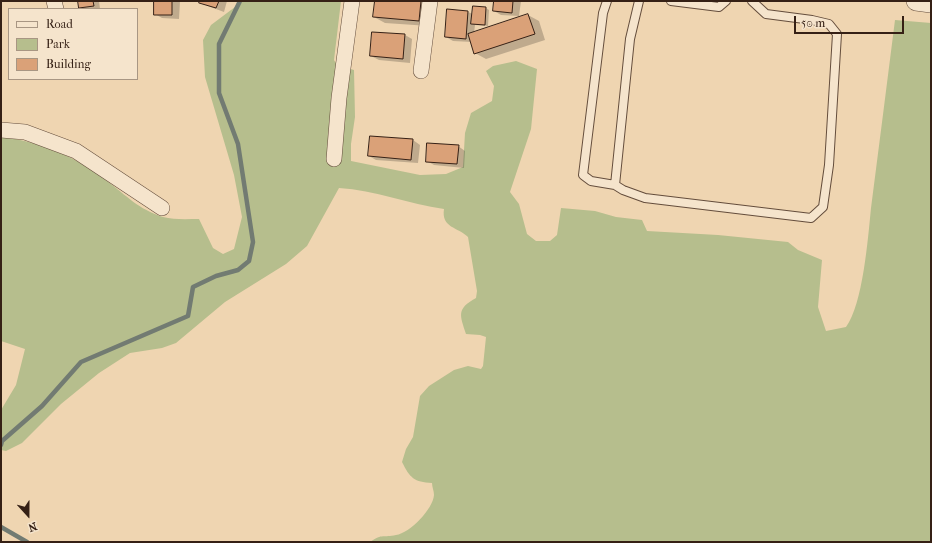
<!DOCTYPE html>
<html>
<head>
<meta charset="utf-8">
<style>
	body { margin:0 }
	#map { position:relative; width:932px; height:543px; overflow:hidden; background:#efd5b1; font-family:"IM FELL French Canon",serif }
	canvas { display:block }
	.frame { position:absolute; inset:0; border:2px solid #352015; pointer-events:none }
	.legend { position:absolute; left:8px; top:8px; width:130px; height:72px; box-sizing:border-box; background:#f5e4cc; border:1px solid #a89683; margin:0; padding:5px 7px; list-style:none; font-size:12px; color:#352015 }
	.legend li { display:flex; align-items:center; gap:8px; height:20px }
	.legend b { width:20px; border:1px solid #a89683 }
	.north { position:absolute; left:8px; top:495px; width:40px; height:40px; -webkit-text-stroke:3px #f5e4cc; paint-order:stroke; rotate:159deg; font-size:11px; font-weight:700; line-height:16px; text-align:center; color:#352015 }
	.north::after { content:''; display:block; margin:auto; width:14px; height:18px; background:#352015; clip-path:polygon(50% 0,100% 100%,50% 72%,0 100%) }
	.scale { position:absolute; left:794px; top:16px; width:110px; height:18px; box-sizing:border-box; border:2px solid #352015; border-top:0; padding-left:5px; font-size:12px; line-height:14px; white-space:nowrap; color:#352015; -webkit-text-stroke:3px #f5e4cc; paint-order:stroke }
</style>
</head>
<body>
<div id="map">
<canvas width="932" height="543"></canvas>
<div class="frame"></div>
<ul class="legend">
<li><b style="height:5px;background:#f5e4cc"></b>Road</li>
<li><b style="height:11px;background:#b6be8d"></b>Park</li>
<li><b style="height:11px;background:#daa178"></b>Building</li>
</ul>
<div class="north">N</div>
<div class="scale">50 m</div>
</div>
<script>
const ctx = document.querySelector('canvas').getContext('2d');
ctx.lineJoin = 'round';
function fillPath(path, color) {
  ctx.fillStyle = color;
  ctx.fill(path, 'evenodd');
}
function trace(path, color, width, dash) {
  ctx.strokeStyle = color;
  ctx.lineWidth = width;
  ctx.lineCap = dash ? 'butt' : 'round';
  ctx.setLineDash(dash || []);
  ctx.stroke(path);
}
fillPath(new Path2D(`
	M 243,1 L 341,1 L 334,60 L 337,65 L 354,70 L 355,117 L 351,144 L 351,161 L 420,175 L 446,174 L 463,167 L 465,133 L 471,113 L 492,101 L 494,86 L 486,71 L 493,66 L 516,61 L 537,69 L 531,129 L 510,192 L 519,204 L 527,234 L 536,241 L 550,241 L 557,235 L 561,208 L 595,211 L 616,217 L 642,220 L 647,231 L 718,235 L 788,242 L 798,250 L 822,260 L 818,307 L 826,331 L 846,327 C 863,304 868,238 871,208 C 879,146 887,83 895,20 L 931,23 L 931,542 L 370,542 C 383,533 383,538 396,535 C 410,533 433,509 434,495 C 434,491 432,487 432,483 C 414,482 410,478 402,462 L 406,449 L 413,437 L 420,396 L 429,386 L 454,370 L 468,366 L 481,369 L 483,366 L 486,337 L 480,335 L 466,334 C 460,315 456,309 476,298 L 477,291 L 468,237 C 458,227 441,228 444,209 C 409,204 375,190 339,188 L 307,246 L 286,264 L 225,302 L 176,343 L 162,348 L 130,353 L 99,373 L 61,404 L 22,443 L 6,451 L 1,450 L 1,410 L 16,385 L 25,349 L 1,341 L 1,137 C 39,141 77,157 107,181 C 127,196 138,209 163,217 C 174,220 188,219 199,219 L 213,248 L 223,254 L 234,249 L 242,217 L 234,175 L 205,77 L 203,40 L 211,25 Z`), '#b6be8d');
fillPath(new Path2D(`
	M 79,1 L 99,1 L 100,9 L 82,9 L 79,7 Z
	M 155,1 L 180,1 L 179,19 L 162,18 L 155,14 Z
	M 201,1 L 227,1 L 224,12 L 208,6 Z
	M 376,1 L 432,1 L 429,26 L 385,23 L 374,17 Z
	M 495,1 L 521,1 L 519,16 L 501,15 L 494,11 Z
	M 486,8 L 489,10 L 488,26 L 475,25 L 474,33 L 528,15 L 539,21 L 545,40 L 486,59 L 475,53 L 472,42 L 453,41 L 446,37 L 448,10 L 468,12 L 473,14 Z
	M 405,35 L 412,39 L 410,63 L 379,60 L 371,56 Z
	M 371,137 L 413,140 L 420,145 L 418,163 L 376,160 L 369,156 Z
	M 458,146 L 465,151 L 464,168 L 434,165 L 427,161 Z`), '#0003');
trace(new Path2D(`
	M 1,445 L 2,441 L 42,406 L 81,362 L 188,316 L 193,287 L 216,276 L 238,270 L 249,261 L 253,242 L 238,144 L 219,93 L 219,44 L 240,1
	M 1,527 L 27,542`), '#727b72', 4.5);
const building = new Path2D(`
	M 78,1 L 93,1 L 94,6 L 79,8 Z
	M 154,1 L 172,1 L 172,15 L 154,15 Z
	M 200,1 L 219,1 L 216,8 L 199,3 Z
	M 375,1 L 421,1 L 419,21 L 373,17 Z
	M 494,1 L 513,1 L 512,13 L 493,11 Z
	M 473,6 L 486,7 L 485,25 L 471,24 Z
	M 447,9 L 468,11 L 466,39 L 445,37 Z
	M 528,14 L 535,34 L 474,54 L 468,34 Z
	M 372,32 L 405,34 L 403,59 L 370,56 Z
	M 370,136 L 413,139 L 411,160 L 368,156 Z
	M 427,143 L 459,145 L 457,164 L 426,162 Z`);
fillPath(building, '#daa178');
trace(building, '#352015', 1);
const service = new Path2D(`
	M 607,1 L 603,13 L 583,175 L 591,181 L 615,185
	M 639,1 L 630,39 L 615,185 L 623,190 L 645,198 L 811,218 L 823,207 L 829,165 L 837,34 L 829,24 L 812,20 L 766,14 L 752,1
	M 671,1 L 719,7 L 726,1`);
const minor = new Path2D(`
	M 54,1 L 56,9
	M 421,71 L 430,1
	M 1,130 L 25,132 L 76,151 L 162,208
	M 334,159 L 339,98 L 352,1`);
const tertiary = new Path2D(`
	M 916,1 L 931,3`);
trace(service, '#644d3c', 10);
trace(minor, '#644d3c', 16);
trace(tertiary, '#644d3c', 20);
trace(service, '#f5e4cc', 8);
trace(minor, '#f5e4cc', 15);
trace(tertiary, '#f5e4cc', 19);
</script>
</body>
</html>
